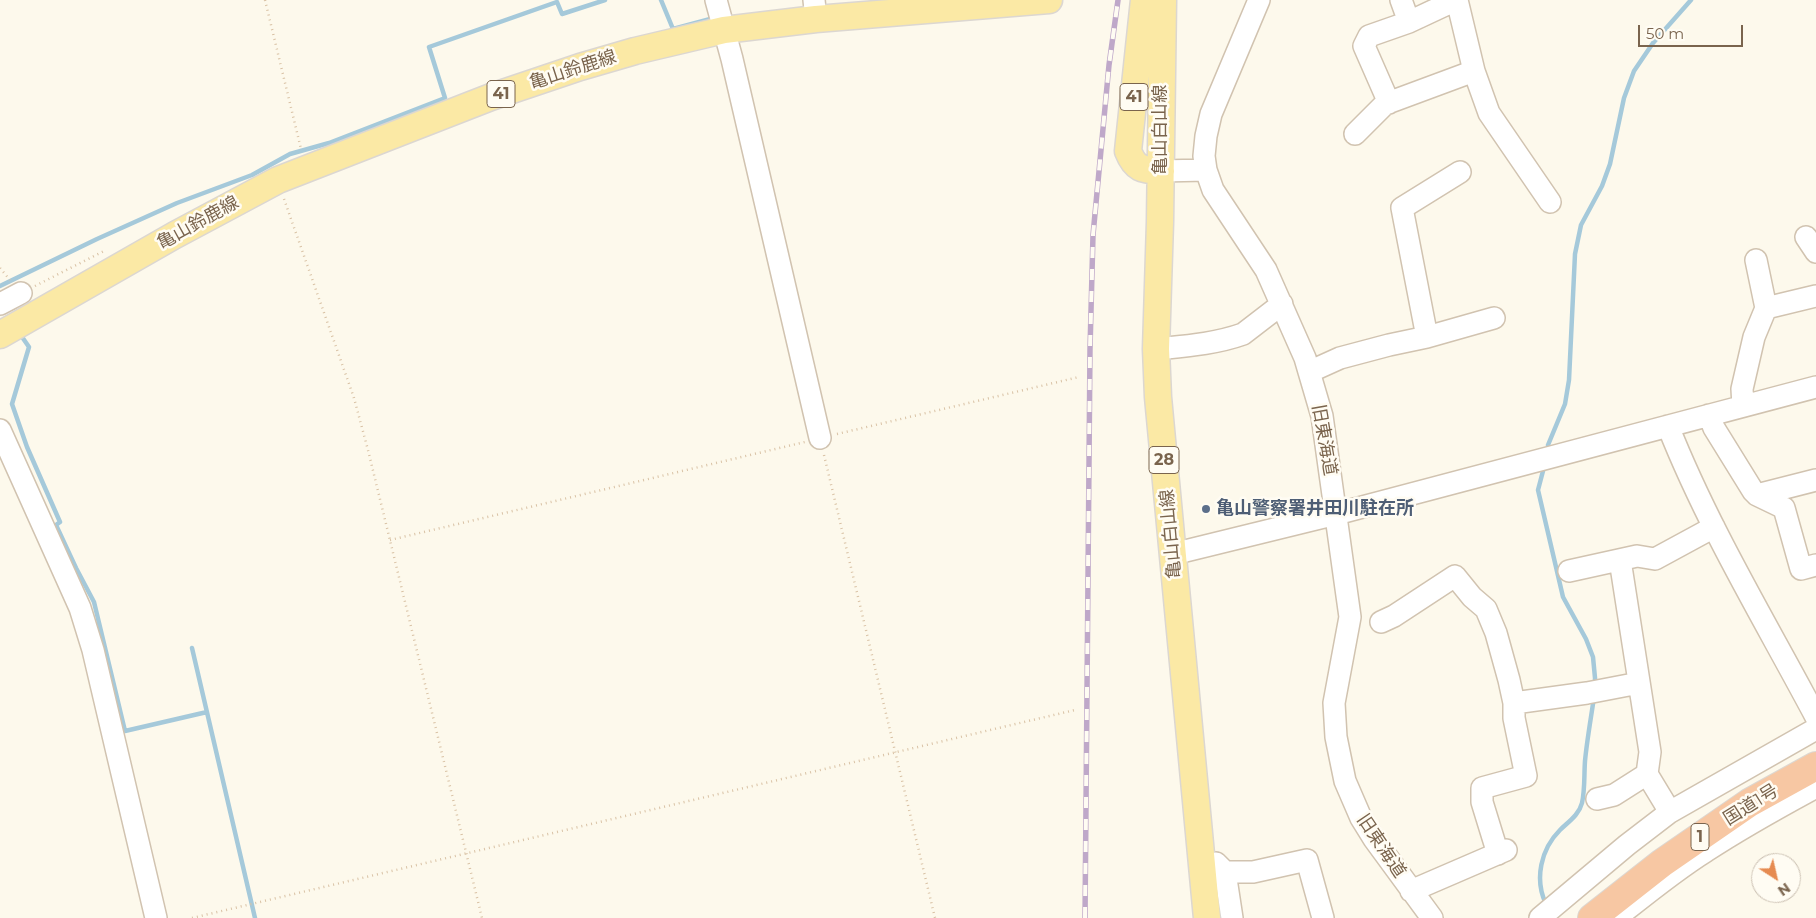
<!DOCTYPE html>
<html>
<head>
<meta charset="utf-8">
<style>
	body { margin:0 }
	#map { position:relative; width:1816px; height:918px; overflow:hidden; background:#fdf9ec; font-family:Montserrat,sans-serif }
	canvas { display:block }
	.north { position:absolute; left:1751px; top:853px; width:50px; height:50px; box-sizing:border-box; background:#fffcf3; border:1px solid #cabfb1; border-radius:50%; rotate:145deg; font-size:14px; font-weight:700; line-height:20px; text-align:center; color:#7a644d }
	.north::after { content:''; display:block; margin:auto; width:18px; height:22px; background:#e68b51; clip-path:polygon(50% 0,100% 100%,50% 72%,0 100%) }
	.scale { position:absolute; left:1638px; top:25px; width:105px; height:22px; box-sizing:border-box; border:2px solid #7a644d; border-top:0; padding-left:6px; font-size:15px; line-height:18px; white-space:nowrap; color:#7a644d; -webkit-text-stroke:4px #fffcf3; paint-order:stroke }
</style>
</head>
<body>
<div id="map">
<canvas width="1816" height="918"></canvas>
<div class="north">N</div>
<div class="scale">50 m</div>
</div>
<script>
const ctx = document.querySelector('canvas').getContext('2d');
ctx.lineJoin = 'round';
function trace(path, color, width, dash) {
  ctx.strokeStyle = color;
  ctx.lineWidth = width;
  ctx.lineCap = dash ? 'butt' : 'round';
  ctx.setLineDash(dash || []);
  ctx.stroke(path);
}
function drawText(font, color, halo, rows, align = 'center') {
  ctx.font = font + ' Montserrat,"Noto Sans JP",sans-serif';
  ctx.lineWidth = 5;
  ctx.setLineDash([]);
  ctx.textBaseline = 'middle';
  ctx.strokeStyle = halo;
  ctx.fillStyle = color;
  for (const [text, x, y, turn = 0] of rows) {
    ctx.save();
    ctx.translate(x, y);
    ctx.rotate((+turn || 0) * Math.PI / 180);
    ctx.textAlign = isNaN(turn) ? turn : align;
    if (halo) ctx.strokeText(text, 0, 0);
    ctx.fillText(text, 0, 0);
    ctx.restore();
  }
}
trace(new Path2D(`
	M 661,0 L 673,29 L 714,18
	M 0,286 L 97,239 L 177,203 L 252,175 L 290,154 L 329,143 L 445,98 L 429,47 L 557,2 L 562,14 L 605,0
	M 20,334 L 29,347 L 12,404 L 27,447 L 60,522 L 56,525 L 76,568 L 94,602 L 125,731 L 207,712
	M 1548,445 L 1565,404 L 1569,380 L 1575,254 L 1581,225 L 1602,186 L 1610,164 L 1624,98 L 1634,71 L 1653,43 L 1691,0
	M 1543,471 L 1538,490 L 1563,597 L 1586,639 L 1593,657 L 1595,678 L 1595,687
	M 192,648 L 255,918
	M 1546,904 C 1534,879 1541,849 1560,830 C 1568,822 1579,815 1582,803 C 1585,790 1584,775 1585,761 C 1587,740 1591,718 1594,697`), '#a5c9da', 4.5);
const minor = new Path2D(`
	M 716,0 L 732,59 L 820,438
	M 814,0 L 816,19
	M 1259,0 L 1211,114 L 1206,136 L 1204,156 L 1206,170 L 1213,190 L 1266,270 L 1305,358 L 1322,416 L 1350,617 L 1334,703 L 1336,737 L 1345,781 L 1361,818 L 1374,839 L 1432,918
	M 1401,0 L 1409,22 L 1456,0
	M 1457,0 L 1474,71 L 1489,113 L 1550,202
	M 1389,103 L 1364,46 L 1369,36 L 1409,22
	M 1355,134 L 1385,104 L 1474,71
	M 1161,171 L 1206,170
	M 1806,237 L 1816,252
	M 0,304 L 21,293
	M 1766,308 L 1816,296
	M 1427,337 L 1402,208 L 1460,172
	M 1156,349 C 1185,346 1215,344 1243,334 L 1282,304
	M 1309,372 L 1340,358 L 1389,345 L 1427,337 L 1494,318
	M 1743,406 L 1742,389 L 1754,337 L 1766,308 L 1756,260
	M 1709,415 L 1714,428 L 1753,491 L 1757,495 L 1784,508 L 1801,569 L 1816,565
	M 1668,426 C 1708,527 1765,621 1816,717
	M 0,430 L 80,608 L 93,650 L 156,918
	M 1757,495 L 1816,480
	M 1173,554 L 1336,514 L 1816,387
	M 1620,560 L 1650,752 L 1647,774 L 1670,812
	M 1569,571 L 1637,556 L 1655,559 L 1714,527
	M 1381,622 L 1394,616 L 1455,576 L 1472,597 L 1486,609 L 1496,633 L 1509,680 L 1514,703 L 1514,718 L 1526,776 L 1482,788 L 1482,802 L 1498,854
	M 1514,703 L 1587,693 L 1639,683
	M 1597,799 L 1614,795 L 1647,774
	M 1216,863 L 1225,872 L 1232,918
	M 1225,872 L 1253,872 L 1307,860 L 1323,918
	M 1411,891 L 1506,850
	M 1540,918 L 1627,845 L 1670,812 L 1816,729
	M 1616,918 C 1645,895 1674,871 1706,851 C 1741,828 1779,807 1816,787`);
const major = new Path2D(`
	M 1144,0 L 1128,151 C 1135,169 1142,170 1161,171
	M 1163,0 L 1160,222 L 1156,349 L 1158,397 L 1207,918
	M 0,335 L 175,235 L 278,180 L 491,97 L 580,67 L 635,51 L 724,30 L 816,19 L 1049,0`);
const highway = new Path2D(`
	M 1592,918 L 1662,863 L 1749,803 L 1816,766`);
trace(minor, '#d1c3b0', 24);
trace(major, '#dcd7d1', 29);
trace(highway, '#dcd7d1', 30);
trace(new Path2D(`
	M 265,0 L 301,149
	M 284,199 L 354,398 L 368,450 L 482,918
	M 0,268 L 10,280
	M 35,286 L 104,251
	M 837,434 L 1079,377
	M 824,455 L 935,918
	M 390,540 L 805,442
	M 192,918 L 1075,710`), '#d9c2a5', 2.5, [1, 4]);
trace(minor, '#fff', 21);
trace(major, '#fbe9a5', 26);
trace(highway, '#f7c7a3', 28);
const rail = new Path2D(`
	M 1085,918 L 1090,349 L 1093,235 L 1109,65 L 1118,0`);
trace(rail, '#bfa8c9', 5.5);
trace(rail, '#fffcf3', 4, [11]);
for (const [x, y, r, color] of [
	[1206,509,5,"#5c6f8a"]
]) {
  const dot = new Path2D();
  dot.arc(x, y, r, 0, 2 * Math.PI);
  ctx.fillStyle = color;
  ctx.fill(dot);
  trace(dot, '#fffcf3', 2);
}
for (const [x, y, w] of [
	[501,94,28],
	[1134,97,28],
	[1164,460,30],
	[1700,837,18]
]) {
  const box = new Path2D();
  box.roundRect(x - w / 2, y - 13.5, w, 27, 4);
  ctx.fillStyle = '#fffcf3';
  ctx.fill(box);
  trace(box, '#7a644d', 1);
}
drawText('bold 16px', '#7a644d', null, [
	["41",501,94],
	["41",1134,97],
	["28",1164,460],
	["1",1700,837]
]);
drawText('18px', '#7a644d', '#fffcf3', [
	["亀山鈴鹿線",573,70,-18],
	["亀山白山線",1161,130,-90],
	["亀山鈴鹿線",198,223,-29],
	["旧東海道",1324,440,80],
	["亀山白山線",1171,534,-95],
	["国道1号",1751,805,-32],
	["旧東海道",1381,846,56]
]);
drawText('bold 18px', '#4e5e75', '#fffcf3', [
	["亀山警察署井田川駐在所",1216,509]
], 'left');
</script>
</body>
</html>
